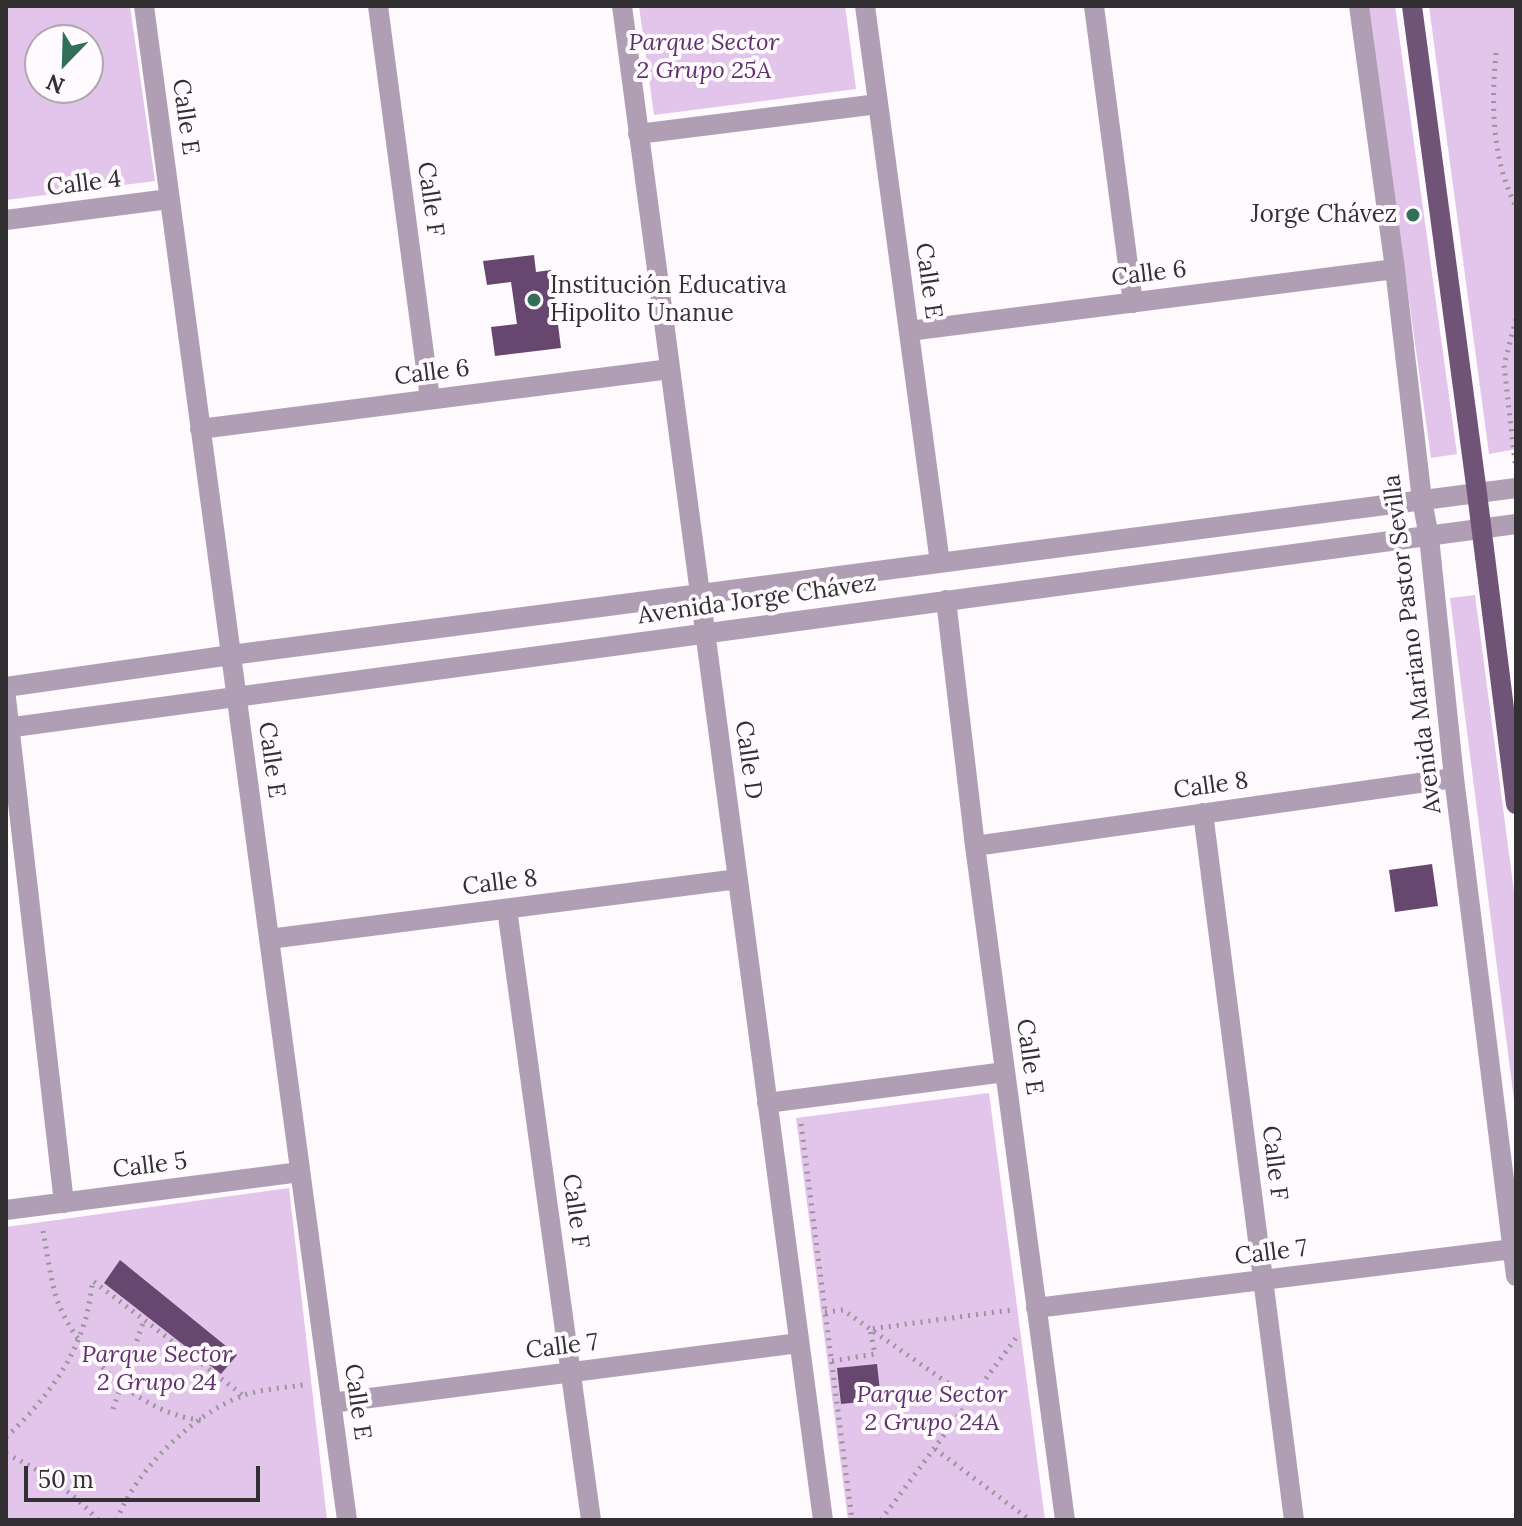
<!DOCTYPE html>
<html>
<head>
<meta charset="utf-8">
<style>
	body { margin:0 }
	#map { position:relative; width:1522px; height:1526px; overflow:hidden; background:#fefafe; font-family:Lora,serif }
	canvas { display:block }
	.frame { position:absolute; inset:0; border:8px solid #333034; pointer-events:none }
	.north { position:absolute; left:24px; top:24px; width:80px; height:80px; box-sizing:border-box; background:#fefafe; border:2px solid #ada9ad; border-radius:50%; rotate:203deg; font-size:22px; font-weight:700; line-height:32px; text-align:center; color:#333034 }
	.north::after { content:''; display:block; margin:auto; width:28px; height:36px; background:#326f5b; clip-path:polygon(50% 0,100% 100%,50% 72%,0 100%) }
	.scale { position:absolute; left:24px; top:1466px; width:236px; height:36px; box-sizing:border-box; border:4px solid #333034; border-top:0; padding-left:10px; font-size:24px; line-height:28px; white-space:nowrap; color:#333034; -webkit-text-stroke:6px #fefafe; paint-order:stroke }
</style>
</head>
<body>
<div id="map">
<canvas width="1522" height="1526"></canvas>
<div class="frame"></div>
<div class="north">N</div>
<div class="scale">50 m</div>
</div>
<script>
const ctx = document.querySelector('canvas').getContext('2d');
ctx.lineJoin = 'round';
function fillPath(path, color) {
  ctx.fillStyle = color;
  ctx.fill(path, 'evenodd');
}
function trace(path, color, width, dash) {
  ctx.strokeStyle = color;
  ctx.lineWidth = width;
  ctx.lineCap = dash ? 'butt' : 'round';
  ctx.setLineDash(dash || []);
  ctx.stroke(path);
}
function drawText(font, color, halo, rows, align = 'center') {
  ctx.font = font + ' Lora,serif';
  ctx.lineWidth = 8;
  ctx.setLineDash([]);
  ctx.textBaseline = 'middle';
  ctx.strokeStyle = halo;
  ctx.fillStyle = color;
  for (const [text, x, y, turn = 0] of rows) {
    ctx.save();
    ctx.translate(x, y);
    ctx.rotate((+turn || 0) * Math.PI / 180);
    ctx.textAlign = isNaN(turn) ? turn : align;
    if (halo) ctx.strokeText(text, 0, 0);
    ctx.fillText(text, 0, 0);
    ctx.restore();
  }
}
fillPath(new Path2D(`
	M 6,6 L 130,6 L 155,181 L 6,200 ZM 88,40 L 88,88 L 40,88 L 40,40 Z
	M 639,6 L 845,6 L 856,89 L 654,115 Z
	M 1368,6 L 1395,6 L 1457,454 L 1431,458 Z
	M 1429,6 L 1516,6 L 1516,449 L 1489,454 Z
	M 1475,595 L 1516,907 L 1516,1116 L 1450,598 Z
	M 989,1093 L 1045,1520 L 848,1520 L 796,1118 Z
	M 289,1188 L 327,1520 L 6,1520 L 6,1227 Z`), '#e3c4eb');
fillPath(new Path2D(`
	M 534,255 L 536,272 L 551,270 L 561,348 L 495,356 L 491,327 L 517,324 L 511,282 L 487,285 L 483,261 Z
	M 1432,864 L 1438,906 L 1395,912 L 1389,870 Z
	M 120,1260 L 237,1355 L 221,1374 L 104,1283 Z
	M 877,1364 L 881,1400 L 841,1404 L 837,1368 Z`), '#674670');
trace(new Path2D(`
	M 1496,53 C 1491,105 1492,159 1516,207
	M 1515,463 L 1504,365 L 1516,319
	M 801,1124 L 852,1520
	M 43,1231 C 47,1252 50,1276 56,1297 C 73,1347 127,1400 177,1415 C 184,1418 193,1419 201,1420
	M 825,1312 L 843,1310 L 949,1384
	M 832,1361 L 875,1354 L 870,1329 L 1011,1310
	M 113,1409 L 144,1320
	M 6,1437 C 40,1406 70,1368 84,1324 C 89,1310 90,1295 93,1281 L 244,1396
	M 935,1449 L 1030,1520
	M 6,1454 C 42,1470 72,1492 98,1520
	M 117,1520 C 135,1471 193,1414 242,1396 C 261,1389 283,1388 303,1385
	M 881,1520 L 1016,1338`), '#999599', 5, [2, 6]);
trace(new Path2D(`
	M 144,6 L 347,1520
	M 378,6 L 430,399
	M 622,6 L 823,1520
	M 865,6 L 940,563
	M 1094,6 L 1133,303
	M 1359,6 L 1395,269 L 1422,500 L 1429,537 L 1454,778 L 1516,1276
	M 638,134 L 878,104
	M 6,220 L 169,199
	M 909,331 L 1395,269
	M 200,429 L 670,369
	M 946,600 L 975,846 L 1065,1520
	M 6,687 L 231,655 L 1516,488
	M 6,698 L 64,1203
	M 6,728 L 1516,524
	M 1203,813 L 1294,1520
	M 975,846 L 1454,778
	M 507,909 L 591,1520
	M 269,939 L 738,879
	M 767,1103 L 1005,1072
	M 6,1210 L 300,1172
	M 1036,1308 L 1513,1249
	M 331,1403 L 799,1343`), '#b09fb4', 20);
trace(new Path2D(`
	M 1412,6 L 1477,493 L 1516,804`), '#705478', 20);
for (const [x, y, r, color] of [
	[1413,215,8,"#326f5b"],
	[534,300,8,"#326f5b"]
]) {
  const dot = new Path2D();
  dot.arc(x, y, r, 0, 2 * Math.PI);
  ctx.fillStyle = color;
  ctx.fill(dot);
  trace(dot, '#fefafe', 3);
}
drawText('italic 24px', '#60316c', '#fefafe', [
	["Parque Sector",704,43],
	["2 Grupo 25A",704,71],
	["Parque Sector",157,1355],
	["2 Grupo 24",157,1383],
	["Parque Sector",932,1395],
	["2 Grupo 24A",932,1423]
]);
drawText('24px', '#333034', '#fefafe', [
	["Calle E",185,117,82],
	["Calle 4",84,184,-7],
	["Calle F",430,199,82],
	["Calle 6",1149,274,-7],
	["Calle E",928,281,82],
	["Calle 6",432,373,-7],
	["Avenida Jorge Chávez",757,600,-8],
	["Avenida Mariano Pastor Sevilla",1413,644,-97],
	["Calle E",271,760,82],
	["Calle D",748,760,82],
	["Calle 8",1211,786,-8],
	["Calle 8",500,883,-7],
	["Calle E",1029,1057,82],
	["Calle F",1274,1163,83],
	["Calle 5",150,1166,-7],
	["Calle F",575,1211,82],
	["Calle 7",1271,1253,-7],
	["Calle 7",562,1347,-7],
	["Calle E",357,1402,82]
]);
drawText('24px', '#333034', '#fefafe', [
	["Jorge Chávez",1397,215],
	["Institución Educativa",550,286,"left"],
	["Hipolito Unanue",550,314,"left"]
], 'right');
</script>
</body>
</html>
